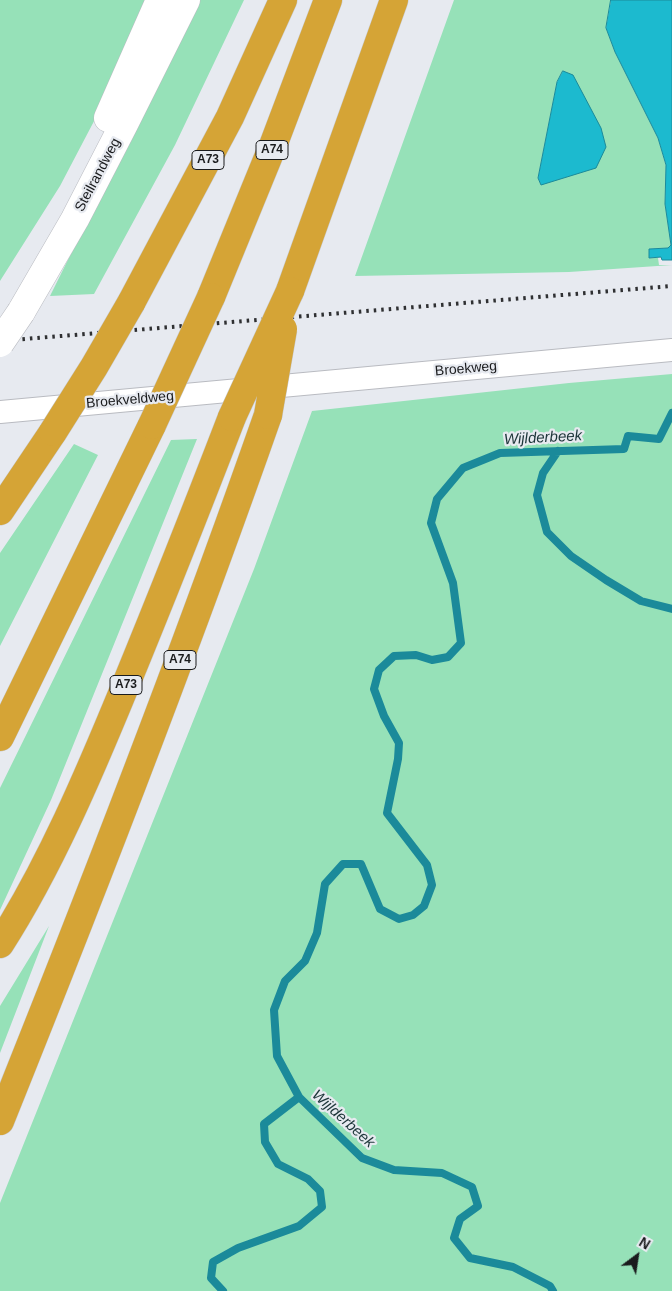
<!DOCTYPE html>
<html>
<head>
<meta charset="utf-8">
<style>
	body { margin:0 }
	#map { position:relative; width:672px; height:1291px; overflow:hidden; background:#e7eaf0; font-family:Arial,sans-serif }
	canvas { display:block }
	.north { position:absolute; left:612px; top:1231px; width:50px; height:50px; -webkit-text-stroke:4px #e7eaf0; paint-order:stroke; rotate:31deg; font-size:14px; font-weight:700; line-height:20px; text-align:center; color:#1a1b1d }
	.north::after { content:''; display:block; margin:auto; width:18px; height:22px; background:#1a1b1d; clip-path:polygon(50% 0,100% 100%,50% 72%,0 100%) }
</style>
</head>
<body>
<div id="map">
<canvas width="672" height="1291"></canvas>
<div class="north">N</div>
</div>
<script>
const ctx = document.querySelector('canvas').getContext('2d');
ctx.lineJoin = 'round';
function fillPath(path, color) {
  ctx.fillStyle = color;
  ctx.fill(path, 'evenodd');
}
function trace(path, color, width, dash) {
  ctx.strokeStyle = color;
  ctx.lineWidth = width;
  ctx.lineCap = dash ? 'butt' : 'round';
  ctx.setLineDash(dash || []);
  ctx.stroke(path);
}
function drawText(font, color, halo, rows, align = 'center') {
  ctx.font = font + ' Arial,sans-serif';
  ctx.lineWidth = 4.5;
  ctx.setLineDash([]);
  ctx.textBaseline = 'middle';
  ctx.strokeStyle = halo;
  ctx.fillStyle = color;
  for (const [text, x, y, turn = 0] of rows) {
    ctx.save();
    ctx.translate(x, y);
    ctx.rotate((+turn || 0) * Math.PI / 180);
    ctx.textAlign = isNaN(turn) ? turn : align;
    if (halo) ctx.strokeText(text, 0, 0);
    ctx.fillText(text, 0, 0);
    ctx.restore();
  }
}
fillPath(new Path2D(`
	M 0,0 L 151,0 L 103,104 L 60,186 L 0,281 Z
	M 191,0 L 244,0 L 175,145 L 94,294 L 50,296 L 135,125 Z
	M 454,0 L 611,0 L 606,28 L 615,52 L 658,138 L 666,166 L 665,204 L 671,245 L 668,248 L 649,249 L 649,258 L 658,258 L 659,265 L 672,265 L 569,272 L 355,276 ZM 563,71 L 541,185 L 538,178 L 557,82 Z
	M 672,374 L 672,1291 L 0,1291 L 0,1203 L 254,569 L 312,411 L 569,383 Z
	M 197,439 L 51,800 L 0,910 L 0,788 L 171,440 Z
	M 74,444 L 98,455 L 0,646 L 0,553 Z
	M 49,926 L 0,1053 L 0,1006 Z`), '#96e1b8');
const water = new Path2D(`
	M 611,0 L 672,0 L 672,260 L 662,260 L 661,257 L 649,258 L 649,249 L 668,248 L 671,245 L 665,204 L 666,165 L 658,138 L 615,52 L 606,28 Z
	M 563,71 L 573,75 L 601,128 L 606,147 L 596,168 L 541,185 L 538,178 L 557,82 Z`);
fillPath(water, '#1cbacf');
trace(water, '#1b8a9a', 1);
trace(new Path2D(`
	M 558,451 L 543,473 L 537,495 L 547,532 L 571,556 L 606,580 L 641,601 L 672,609
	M 223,1291 L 211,1278 L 213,1262 L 238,1248 L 299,1226 L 322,1207 L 320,1191 L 308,1179 L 278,1164 L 265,1142 L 264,1124 L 299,1097
	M 553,1291 L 550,1286 L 513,1267 L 470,1258 L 454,1238 L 460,1219 L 478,1206 L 472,1187 L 442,1173 L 394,1170 L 362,1158 L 299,1097 L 277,1056 L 274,1010 L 285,981 L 305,961 L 317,933 L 325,884 L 343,864 L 361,864 L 380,909 L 399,919 L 413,915 L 424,906 L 432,885 L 427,865 L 387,813 L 398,759 L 399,743 L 384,716 L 374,689 L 379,670 L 394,656 L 416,655 L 432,660 L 448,657 L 461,643 L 453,583 L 431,523 L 437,499 L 463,468 L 500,453 L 624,449 L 628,436 L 659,439 L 672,413`), '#1b8a9a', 8);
const street = new Path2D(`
	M 0,412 L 672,350`);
const secondary = new Path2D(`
	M 108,118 L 160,0
	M 21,312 L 75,219 L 124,124 L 186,0`);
const highway = new Path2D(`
	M 290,291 L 394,0
	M 211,297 L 274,143 L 328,0
	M 131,303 L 230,117 L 283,0
	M 0,511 L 53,432
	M 0,737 L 152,425
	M 0,944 C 50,866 89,774 124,689 C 161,599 197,508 232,417
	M 0,1121 C 94,887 185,652 268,415`);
trace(street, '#b9bbc1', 24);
trace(secondary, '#b9bbc1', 29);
trace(highway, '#c8c8c9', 29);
trace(street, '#fff', 22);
trace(secondary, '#fff', 28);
trace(highway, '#d5a436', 28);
trace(new Path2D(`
	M 0,341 L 672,286`), '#2f3032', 4, [2.5, 5]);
const secondaryBridge = new Path2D(`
	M 0,343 L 21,312`);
const highwayBridge = new Path2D(`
	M 268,415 L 283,329
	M 232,417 L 290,291
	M 152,425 L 211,297
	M 53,432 L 94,367 L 131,303`);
trace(secondaryBridge, '#b9bbc1', 29, []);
trace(highwayBridge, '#c8c8c9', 29, []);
trace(secondaryBridge, '#fff', 28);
trace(highwayBridge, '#d5a436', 28);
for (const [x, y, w] of [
	[272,150,32],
	[208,160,32],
	[180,660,32],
	[126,685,32]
]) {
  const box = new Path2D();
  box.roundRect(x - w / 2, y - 9.5, w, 19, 4);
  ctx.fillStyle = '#e7eaf0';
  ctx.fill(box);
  trace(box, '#1a1b1d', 1);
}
drawText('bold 12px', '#1a1b1d', null, [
	["A74",272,150],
	["A73",208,160],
	["A74",180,660],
	["A73",126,685]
]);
drawText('14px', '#1a1b1d', '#e7eaf0', [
	["Steilrandweg",98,175,-62],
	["Broekweg",466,369,-5],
	["Broekveldweg",130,400,-5]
]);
drawText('italic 15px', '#1d3539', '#e7eaf0', [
	["Wijlderbeek",543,438,-3],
	["Wijlderbeek",343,1119,42]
]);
</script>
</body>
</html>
